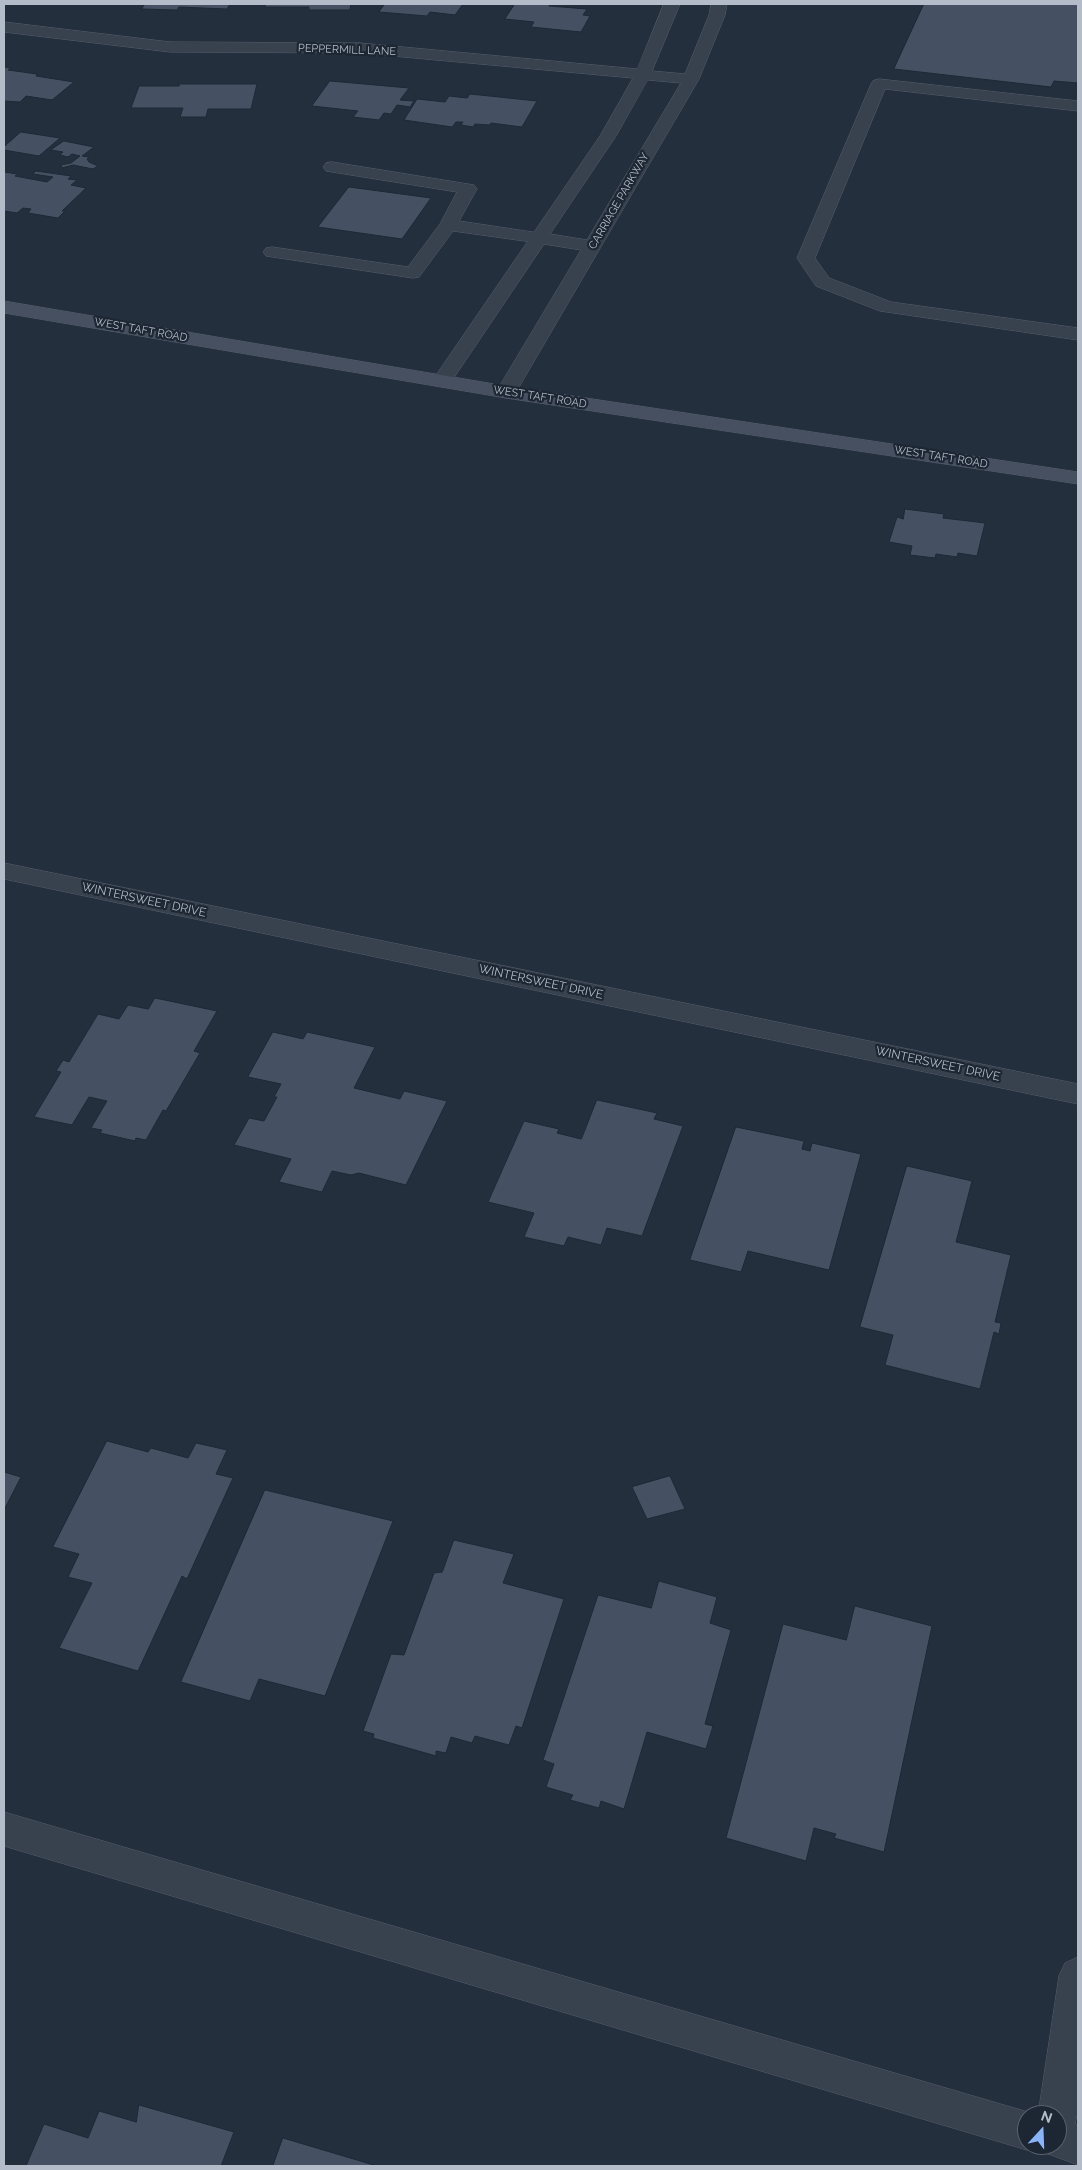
<!DOCTYPE html>
<html>
<head>
<meta charset="utf-8">
<style>
	body { margin:0 }
	#map { position:relative; width:1082px; height:2170px; overflow:hidden; background:#242f3e; font-family:Raleway,sans-serif }
	canvas { display:block }
	.frame { position:absolute; inset:0; border:5px solid #b4bcc9; pointer-events:none }
	.north { position:absolute; left:1017px; top:2105px; width:50px; height:50px; box-sizing:border-box; background:#1d2633; border:1px solid #59626f; border-radius:50%; rotate:20deg; font-size:14px; font-weight:700; line-height:20px; text-align:center; color:#b4bcc9 }
	.north::after { content:''; display:block; margin:auto; width:18px; height:22px; background:#8ab4f8; clip-path:polygon(50% 0,100% 100%,50% 72%,0 100%) }
</style>
</head>
<body>
<div id="map">
<canvas width="1082" height="2170"></canvas>
<div class="frame"></div>
<div class="north">N</div>
</div>
<script>
const ctx = document.querySelector('canvas').getContext('2d');
ctx.lineJoin = 'round';
function fillPath(path, color) {
  ctx.fillStyle = color;
  ctx.fill(path, 'evenodd');
}
function trace(path, color, width, dash) {
  ctx.strokeStyle = color;
  ctx.lineWidth = width;
  ctx.lineCap = dash ? 'butt' : 'round';
  ctx.setLineDash(dash || []);
  ctx.stroke(path);
}
function drawText(font, color, halo, rows, align = 'center') {
  ctx.font = font + ' Raleway,sans-serif';
  ctx.lineWidth = 4.5;
  ctx.setLineDash([]);
  ctx.textBaseline = 'middle';
  ctx.strokeStyle = halo;
  ctx.fillStyle = color;
  for (const [text, x, y, turn = 0] of rows) {
    ctx.save();
    ctx.translate(x, y);
    ctx.rotate((+turn || 0) * Math.PI / 180);
    ctx.textAlign = isNaN(turn) ? turn : align;
    if (halo) ctx.strokeText(text, 0, 0);
    ctx.fillText(text, 0, 0);
    ctx.restore();
  }
}
const building = new Path2D(`
	M 145,4 L 230,4 L 227,9 L 179,7 L 177,10 L 142,9 Z
	M 266,4 L 351,4 L 350,10 L 309,10 L 309,7 L 265,7 Z
	M 385,4 L 463,4 L 455,15 L 430,12 L 427,16 L 379,12 Z
	M 515,4 L 550,4 L 549,6 L 587,9 L 583,15 L 590,16 L 581,32 L 531,27 L 534,22 L 505,19 Z
	M 924,4 L 1078,4 L 1078,83 L 1054,81 L 1051,87 L 894,69 Z
	M 4,67 L 11,68 L 8,70 L 37,74 L 36,76 L 74,82 L 52,100 L 26,96 L 20,102 L 4,101 Z
	M 330,81 L 409,88 L 400,100 L 414,101 L 410,107 L 397,105 L 391,114 L 384,113 L 379,120 L 353,117 L 358,111 L 312,106 Z
	M 179,84 L 257,84 L 251,109 L 208,109 L 206,117 L 180,117 L 183,108 L 131,108 L 139,86 L 179,86 Z
	M 470,94 L 537,101 L 522,127 L 491,123 L 490,125 L 475,124 L 473,127 L 461,125 L 463,122 L 456,122 L 452,127 L 404,120 L 417,99 L 445,102 L 449,96 L 467,98 Z
	M 21,132 L 60,138 L 39,156 L 4,150 L 4,147 Z
	M 64,141 L 94,147 L 82,156 L 89,157 L 87,159 L 89,162 L 98,166 L 93,169 L 73,165 L 62,168 L 61,165 L 71,163 L 80,156 L 72,154 L 68,157 L 60,155 L 63,152 L 51,150 Z
	M 36,171 L 71,176 L 68,179 L 77,180 L 71,185 L 86,188 L 62,211 L 65,211 L 58,218 L 28,213 L 31,209 L 23,208 L 17,213 L 4,211 L 4,172 L 18,174 L 15,176 L 47,182 L 53,177 L 33,174 Z
	M 349,187 L 431,198 L 402,239 L 318,227 Z
	M 905,509 L 944,514 L 943,518 L 985,523 L 977,556 L 958,553 L 957,557 L 936,554 L 935,558 L 910,555 L 912,546 L 889,542 L 897,517 L 903,519 Z
	M 155,998 L 217,1011 L 194,1051 L 200,1053 L 166,1111 L 163,1110 L 146,1140 L 136,1138 L 135,1141 L 100,1133 L 102,1130 L 91,1128 L 107,1101 L 89,1097 L 72,1125 L 34,1117 L 61,1072 L 56,1071 L 63,1060 L 69,1062 L 98,1014 L 119,1019 L 128,1005 L 148,1009 Z
	M 273,1032 L 303,1039 L 307,1032 L 375,1047 L 354,1088 L 400,1099 L 404,1091 L 447,1101 L 406,1185 L 359,1173 L 351,1175 L 332,1171 L 322,1192 L 279,1182 L 291,1159 L 234,1145 L 249,1118 L 264,1121 L 277,1097 L 274,1097 L 281,1084 L 248,1077 Z
	M 597,1100 L 657,1113 L 654,1119 L 683,1126 L 642,1236 L 607,1228 L 601,1245 L 568,1237 L 564,1246 L 524,1237 L 534,1213 L 488,1202 L 524,1121 L 559,1129 L 557,1133 L 581,1139 Z
	M 736,1127 L 804,1141 L 802,1149 L 810,1151 L 812,1143 L 861,1154 L 829,1270 L 748,1251 L 741,1272 L 690,1260 Z
	M 907,1166 L 972,1181 L 956,1242 L 1011,1255 L 995,1322 L 1001,1323 L 999,1334 L 994,1332 L 980,1389 L 885,1365 L 893,1335 L 860,1327 Z
	M 107,1441 L 148,1452 L 151,1448 L 188,1458 L 196,1443 L 227,1450 L 216,1474 L 233,1478 L 187,1579 L 182,1576 L 138,1671 L 59,1648 L 92,1583 L 68,1577 L 79,1554 L 53,1547 Z
	M 4,1472 L 21,1477 L 4,1510 Z
	M 670,1476 L 685,1509 L 647,1519 L 632,1487 Z
	M 265,1490 L 393,1521 L 325,1696 L 259,1679 L 250,1701 L 181,1682 Z
	M 454,1540 L 514,1554 L 503,1583 L 564,1599 L 522,1728 L 516,1726 L 509,1745 L 475,1736 L 472,1743 L 451,1737 L 446,1753 L 436,1751 L 436,1756 L 373,1738 L 374,1734 L 363,1731 L 391,1654 L 404,1655 L 434,1573 L 442,1572 Z
	M 659,1581 L 717,1597 L 710,1623 L 731,1630 L 705,1724 L 713,1726 L 706,1749 L 647,1732 L 624,1809 L 601,1801 L 599,1808 L 570,1800 L 573,1795 L 546,1787 L 554,1764 L 543,1760 L 598,1595 L 651,1608 Z
	M 855,1606 L 932,1626 L 884,1852 L 834,1838 L 836,1834 L 814,1828 L 806,1861 L 726,1838 L 783,1624 L 846,1640 Z
	M 139,2105 L 234,2132 L 221,2166 L 26,2166 L 44,2124 L 88,2138 L 99,2111 L 136,2122 Z
	M 283,2138 L 377,2166 L 273,2166 Z`);
fillPath(building, '#455162');
trace(building, '#1f2835', 1);
const lane = new Path2D(`
	M 879,79 L 1078,101 L 1078,111 L 885,89 L 815,258 L 829,278 L 891,302 L 1078,328 L 1078,340 L 880,311 L 816,286 L 797,258 L 871,84 L 873,81 Z
	M 332,162 L 474,185 L 477,189 L 459,221 L 539,233 L 545,234 L 548,238 L 545,242 L 539,243 L 453,231 L 419,277 L 413,278 L 266,256 L 263,252 L 266,248 L 272,247 L 408,267 L 440,224 L 457,192 L 326,171 L 323,167 L 326,163 Z`);
const street = new Path2D(`
	M 664,4 L 680,4 L 652,71 L 685,74 L 709,15 L 711,4 L 727,4 L 725,15 L 699,79 L 516,392 L 513,396 L 506,398 L 499,396 L 496,392 L 581,250 L 544,244 L 449,385 L 442,387 L 435,385 L 432,381 L 600,136 L 633,78 L 360,53 L 170,52 L 4,32 L 4,22 L 170,42 L 360,43 L 637,69 ZM 648,80 L 681,83 L 587,240 L 550,234 L 616,136 Z
	M 4,863 L 1078,1084 L 1078,1104 L 4,879 Z
	M 4,1812 L 1038,2115 L 1059,1976 L 1065,1963 L 1078,1957 L 1078,2109 L 1075,2124 L 1078,2125 L 1078,2165 L 1043,2152 L 1040,2145 L 1057,2145 L 1057,2115 L 1027,2115 L 1027,2145 L 1038,2145 L 1027,2150 L 4,1846 Z`);
const secondary = new Path2D(`
	M 4,301 L 506,386 L 1078,472 L 1078,484 L 506,398 L 4,313 Z`);
trace(lane, '#565f6c', 1);
trace(street, '#565f6c', 1);
trace(secondary, '#565f6c', 1);
fillPath(lane, '#38414e');
fillPath(street, '#38414e');
fillPath(secondary, '#465061');
drawText('11px', '#b4bcc9', '#1d2633', [
	["PEPPERMILL LANE",347,50,2],
	["CARRIAGE PARKWAY",619,201,-60],
	["WEST TAFT ROAD",141,330,10],
	["WEST TAFT ROAD",540,397,9],
	["WEST TAFT ROAD",941,457,9]
]);
drawText('12px', '#b4bcc9', '#1d2633', [
	["WINTERSWEET DRIVE",144,900,12],
	["WINTERSWEET DRIVE",541,982,12],
	["WINTERSWEET DRIVE",938,1064,12]
]);
</script>
</body>
</html>
